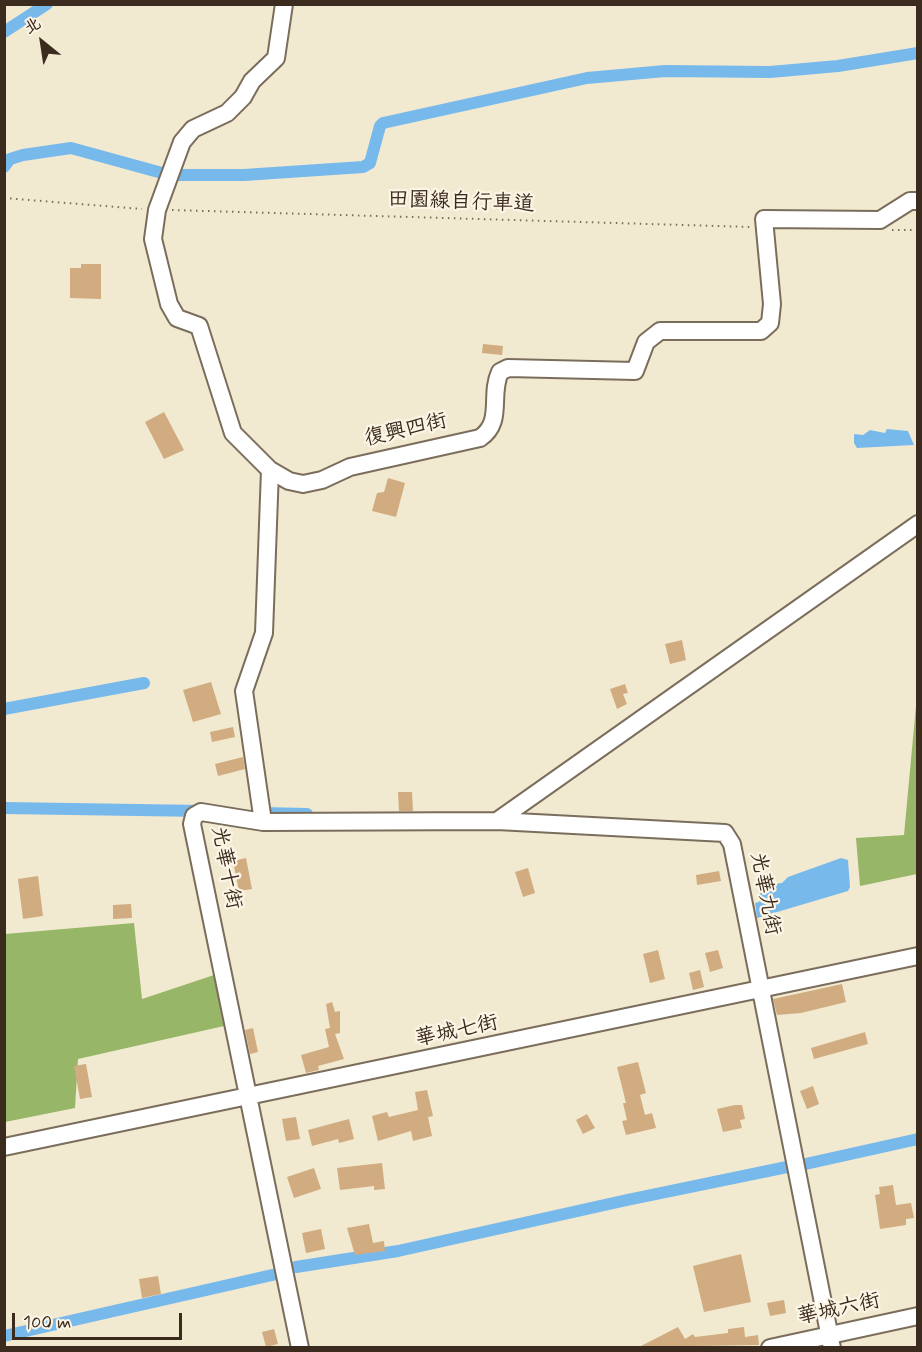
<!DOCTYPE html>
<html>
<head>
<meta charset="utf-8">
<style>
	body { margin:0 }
	#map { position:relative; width:922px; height:1352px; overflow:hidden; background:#f2ead0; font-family:Mynerve,"LXGW WenKai TC",sans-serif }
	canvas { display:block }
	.frame { position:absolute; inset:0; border:6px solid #3b2a1e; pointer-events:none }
	.north { position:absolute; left:12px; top:12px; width:60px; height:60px; -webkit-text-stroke:4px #fcf5e5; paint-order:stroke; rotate:330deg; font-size:16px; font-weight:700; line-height:24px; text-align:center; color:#3b2a1e }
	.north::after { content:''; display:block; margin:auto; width:21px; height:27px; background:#3b2a1e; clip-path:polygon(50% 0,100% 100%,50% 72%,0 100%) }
	.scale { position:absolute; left:12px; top:1313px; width:170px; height:27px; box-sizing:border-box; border:3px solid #3b2a1e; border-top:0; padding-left:8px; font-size:18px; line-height:21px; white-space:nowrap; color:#3b2a1e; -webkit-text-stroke:4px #fcf5e5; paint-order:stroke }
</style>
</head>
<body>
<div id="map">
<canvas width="922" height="1352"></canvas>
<div class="frame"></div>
<div class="north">北</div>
<div class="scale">100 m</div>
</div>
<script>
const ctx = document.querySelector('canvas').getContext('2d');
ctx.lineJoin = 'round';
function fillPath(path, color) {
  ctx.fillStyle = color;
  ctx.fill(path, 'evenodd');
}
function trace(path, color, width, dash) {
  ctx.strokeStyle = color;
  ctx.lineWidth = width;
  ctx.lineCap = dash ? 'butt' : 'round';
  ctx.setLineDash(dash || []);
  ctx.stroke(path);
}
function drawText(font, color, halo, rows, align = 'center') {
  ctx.font = font + ' Mynerve,"LXGW WenKai TC",sans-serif';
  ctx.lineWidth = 4.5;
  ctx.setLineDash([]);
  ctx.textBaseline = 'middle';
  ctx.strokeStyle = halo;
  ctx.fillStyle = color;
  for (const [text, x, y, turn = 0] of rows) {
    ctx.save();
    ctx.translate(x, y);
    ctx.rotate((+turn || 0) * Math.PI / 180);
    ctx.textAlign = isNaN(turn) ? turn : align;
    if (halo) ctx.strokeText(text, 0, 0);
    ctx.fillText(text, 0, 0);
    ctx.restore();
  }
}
fillPath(new Path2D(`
	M 917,695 L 917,874 L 860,886 L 856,838 L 904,835 Z
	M 134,923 L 142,999 L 214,975 L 224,1026 L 78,1059 L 75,1108 L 5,1122 L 5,934 Z`), '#97b668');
fillPath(new Path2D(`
	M 887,429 L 908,431 L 914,445 L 857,448 L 854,443 L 854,434 L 863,435 L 870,430 L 885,433 Z
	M 841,858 L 848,860 L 850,887 L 848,891 L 757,918 L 755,903 L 759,902 L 761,885 L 782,883 L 788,877 Z`), '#78b9ec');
trace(new Path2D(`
	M 4,32 L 47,4
	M 4,167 L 10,159 L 23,155 L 71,148 L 162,173
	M 172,175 L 244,175 L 363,167 L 370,163 L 380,126 L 383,123 L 587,78 L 665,71 L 770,72 L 838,66 L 918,53
	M 4,709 L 144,683
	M 4,808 L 204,811
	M 263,813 L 307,814
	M 801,1165 L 918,1139
	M 296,1267 L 398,1251 L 627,1200 L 787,1167
	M 4,1336 L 281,1273`), '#78b9ec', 12);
fillPath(new Path2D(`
	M 81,264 L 101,264 L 101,299 L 70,298 L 70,268 L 81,268 Z
	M 483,344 L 503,346 L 502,355 L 482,353 Z
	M 164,412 L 184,450 L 164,459 L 145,422 Z
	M 388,478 L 405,483 L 396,517 L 372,511 L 377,493 L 384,492 Z
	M 682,640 L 686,660 L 670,664 L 665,644 Z
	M 211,682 L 221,714 L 193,722 L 183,690 Z
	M 625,684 L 628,693 L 623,694 L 627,704 L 617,709 L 610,689 Z
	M 233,727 L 235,737 L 212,742 L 210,732 Z
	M 243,757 L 245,769 L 218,776 L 215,764 Z
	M 398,792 L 412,792 L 413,811 L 399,811 Z
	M 246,858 L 252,889 L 239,891 L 233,861 Z
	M 528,868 L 535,893 L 523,897 L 515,872 Z
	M 719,871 L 721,881 L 697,885 L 696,875 Z
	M 38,876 L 43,916 L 23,919 L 18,879 Z
	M 131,904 L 132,918 L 113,919 L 113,905 Z
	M 658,950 L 665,979 L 650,983 L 643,954 Z
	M 718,950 L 723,968 L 710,972 L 705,953 Z
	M 700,970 L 704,987 L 693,990 L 689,973 Z
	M 842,984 L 846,1002 L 801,1013 L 777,1015 L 773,999 Z
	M 332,1002 L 335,1012 L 340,1011 L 340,1033 L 335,1034 L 344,1059 L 318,1066 L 319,1070 L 306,1073 L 301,1055 L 329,1047 L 325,1029 L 330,1028 L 326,1004 Z
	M 253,1028 L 258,1052 L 250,1054 L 245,1030 Z
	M 865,1032 L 868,1044 L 814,1059 L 811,1048 Z
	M 638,1062 L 646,1093 L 640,1095 L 645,1115 L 652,1113 L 656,1128 L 626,1135 L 622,1121 L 627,1120 L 623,1103 L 626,1103 L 617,1067 Z
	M 86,1064 L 92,1097 L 80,1099 L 74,1066 Z
	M 813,1086 L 819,1104 L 807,1109 L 800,1091 Z
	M 427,1090 L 433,1116 L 428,1117 L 432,1136 L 413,1141 L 411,1131 L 378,1141 L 372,1116 L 387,1112 L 389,1117 L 418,1110 L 415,1092 Z
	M 735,1105 L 742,1105 L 745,1119 L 740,1120 L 742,1128 L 723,1132 L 717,1109 Z
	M 587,1114 L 595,1128 L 583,1134 L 576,1120 Z
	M 296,1117 L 300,1139 L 286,1141 L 282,1119 Z
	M 349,1119 L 354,1139 L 339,1143 L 338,1139 L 312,1146 L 308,1130 Z
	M 382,1163 L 385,1189 L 374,1190 L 374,1186 L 340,1190 L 337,1168 Z
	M 314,1168 L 321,1189 L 294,1198 L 287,1177 Z
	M 893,1185 L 896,1205 L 911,1203 L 914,1218 L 906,1219 L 906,1225 L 880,1229 L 875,1195 L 880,1194 L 879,1187 Z
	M 369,1224 L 373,1243 L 384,1241 L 385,1251 L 355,1255 L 347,1228 Z
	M 321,1229 L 325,1249 L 306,1253 L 302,1233 Z
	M 741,1254 L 751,1302 L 704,1312 L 693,1266 Z
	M 158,1276 L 161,1294 L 142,1298 L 139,1279 Z
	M 784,1300 L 786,1313 L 770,1316 L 767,1303 Z
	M 678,1327 L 685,1339 L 693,1334 L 695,1337 L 728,1333 L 728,1329 L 744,1327 L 745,1337 L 758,1335 L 759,1345 L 639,1347 Z
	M 274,1329 L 278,1344 L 266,1347 L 262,1332 Z`), '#d0ac80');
const minor = new Path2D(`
	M 284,4 L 276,58 L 252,81 L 243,97 L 227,113 L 193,129 L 182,142 L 157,210 L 153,239 L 169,304 L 177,318 L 199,326 L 233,433 L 270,470 L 289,481 L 303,484 L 322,480 L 350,467 L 480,438 C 504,422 489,395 500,372 L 508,368 L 635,371 L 646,342 L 660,331 L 761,331 L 770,323 L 772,304 L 764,219 L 880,220 L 910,201 L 918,201
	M 270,470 L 264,633 L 244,691 L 263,822 L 201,812 L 194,816 L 192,824 L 300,1348
	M 497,821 L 918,524
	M 263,822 L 497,821 L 725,833 L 732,844 L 832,1348
	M 4,1147 L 918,956
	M 770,1348 L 918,1316`);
trace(minor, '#7b6d5c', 20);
trace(new Path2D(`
	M 4,198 L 142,209
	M 172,210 L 751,227
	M 892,230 L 918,230`), '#7b6d5c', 2, [1.5, 4.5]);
trace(minor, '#fff', 16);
drawText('21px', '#3b2a1e', '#fcf5e5', [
	["田園線自行車道",461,203,2],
	["復興四街",406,431,-13],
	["光華十街",225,868,79],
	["光華九街",764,894,79],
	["華城七街",457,1032,-12],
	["華城六街",839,1310,-12]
]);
</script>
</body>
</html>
